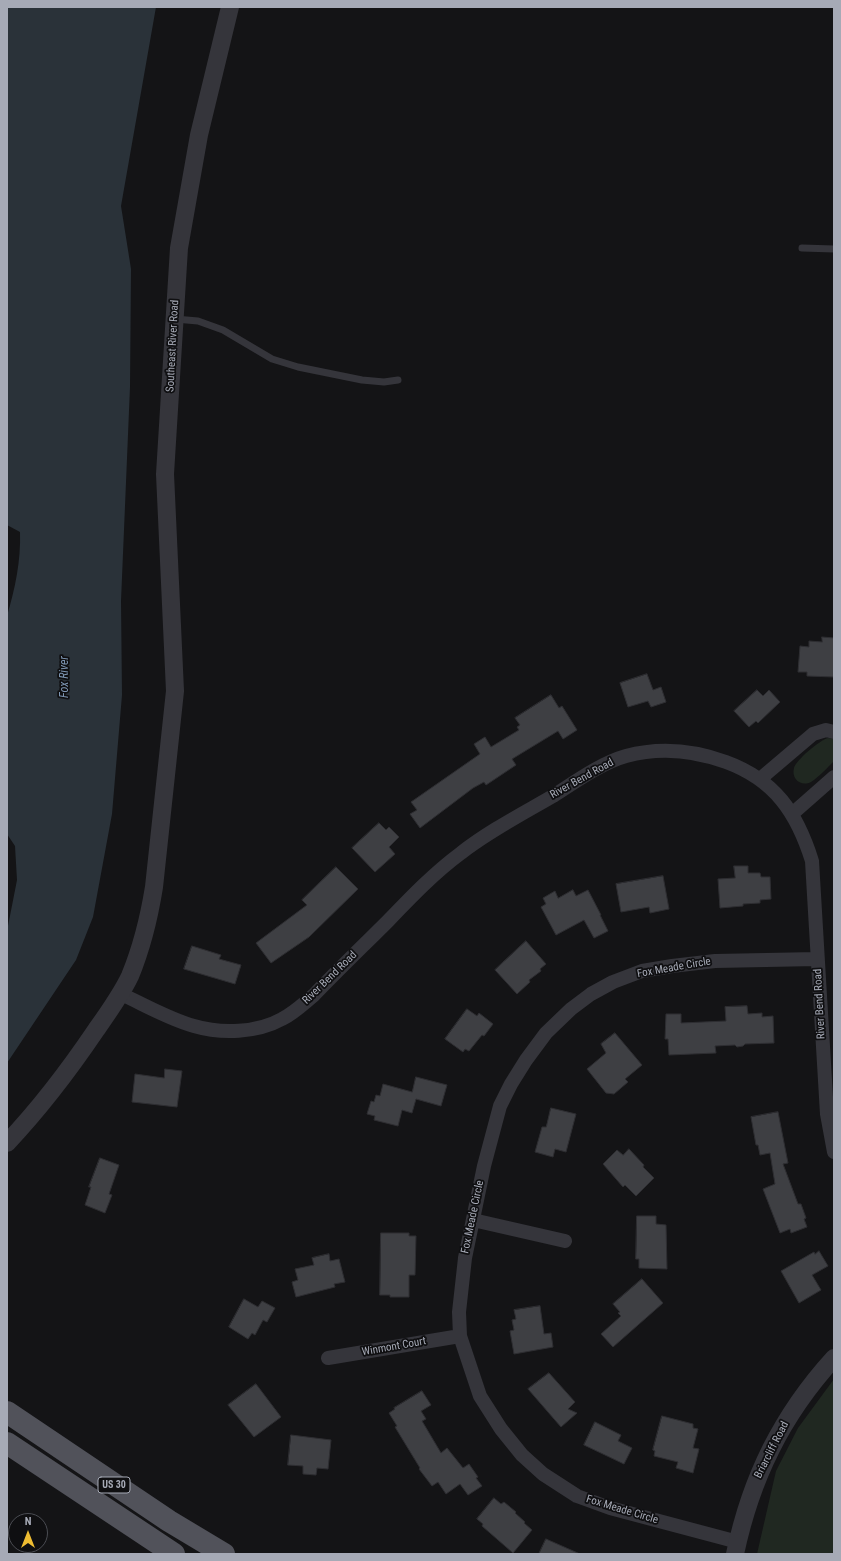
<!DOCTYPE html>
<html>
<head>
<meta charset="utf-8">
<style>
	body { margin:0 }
	#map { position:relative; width:841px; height:1561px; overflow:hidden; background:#141416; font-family:"Roboto Condensed",sans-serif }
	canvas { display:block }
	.frame { position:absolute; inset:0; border:8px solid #a6aab6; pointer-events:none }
	.north { position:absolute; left:8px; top:1513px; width:40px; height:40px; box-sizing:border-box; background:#0f0f11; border:1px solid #4b4d53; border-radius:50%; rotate:0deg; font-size:11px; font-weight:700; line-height:16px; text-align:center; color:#a6aab6 }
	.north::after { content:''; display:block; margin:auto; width:14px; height:18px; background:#efbd32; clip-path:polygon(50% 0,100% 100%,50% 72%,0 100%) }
</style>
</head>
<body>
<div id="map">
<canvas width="841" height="1561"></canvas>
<div class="frame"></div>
<div class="north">N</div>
</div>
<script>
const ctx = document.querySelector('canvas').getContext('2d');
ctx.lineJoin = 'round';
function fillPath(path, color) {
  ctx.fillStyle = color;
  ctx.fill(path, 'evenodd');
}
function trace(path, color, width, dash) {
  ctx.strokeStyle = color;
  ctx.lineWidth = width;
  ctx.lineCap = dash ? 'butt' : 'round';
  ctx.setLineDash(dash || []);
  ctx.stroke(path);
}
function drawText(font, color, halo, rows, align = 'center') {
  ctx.font = font + ' "Roboto Condensed",sans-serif';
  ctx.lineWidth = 3.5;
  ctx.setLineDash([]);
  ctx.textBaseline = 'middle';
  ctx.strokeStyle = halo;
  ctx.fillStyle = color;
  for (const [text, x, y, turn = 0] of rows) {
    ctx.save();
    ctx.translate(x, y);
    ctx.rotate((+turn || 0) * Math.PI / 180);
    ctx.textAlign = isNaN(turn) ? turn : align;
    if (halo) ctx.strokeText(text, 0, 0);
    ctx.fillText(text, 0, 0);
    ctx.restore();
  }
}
fillPath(new Path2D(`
	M 828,738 L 834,739 L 834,761 C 827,768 819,777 811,782 C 801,787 791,779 794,768 C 796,760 820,740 828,738 Z
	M 834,1379 L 834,1554 L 757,1554 L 776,1471 L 798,1428 Z`), '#202821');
fillPath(new Path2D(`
	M 7,7 L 156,7 L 121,206 L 131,269 L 130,387 L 121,601 L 122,695 L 112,814 L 93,917 L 76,960 L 7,1063 L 7,931 L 17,880 L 15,846 L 7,834 L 7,616 C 15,589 21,561 20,532 L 7,525 Z`), '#2a3239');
const building = new Path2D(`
	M 822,637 L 834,638 L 834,677 L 807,676 L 807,672 L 798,672 L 800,646 L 809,647 L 809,641 L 822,642 Z
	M 647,674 L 653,690 L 661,687 L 666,702 L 651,707 L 648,701 L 628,707 L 620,683 Z
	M 757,690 L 763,696 L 769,690 L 780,702 L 758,723 L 756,721 L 749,727 L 734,711 Z
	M 551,695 L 559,708 L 562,706 L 577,730 L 563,739 L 558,731 L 512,759 L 516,765 L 486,785 L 484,782 L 473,788 L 420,828 L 410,814 L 417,810 L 411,802 L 480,754 L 474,744 L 485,737 L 491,747 L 519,730 L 517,727 L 520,725 L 515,718 Z
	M 379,823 L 386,830 L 389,827 L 399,837 L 389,847 L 395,854 L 375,872 L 352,848 Z
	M 734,866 L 748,866 L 748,873 L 760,873 L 761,877 L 770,877 L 771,899 L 760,900 L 760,903 L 743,904 L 743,906 L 720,908 L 718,879 L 735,878 Z
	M 336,867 L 358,889 L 309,937 L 271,963 L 256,943 L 307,905 L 302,900 Z
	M 663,876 L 669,909 L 650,913 L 649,907 L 621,912 L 616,884 Z
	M 573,890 L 576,896 L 588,890 L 601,915 L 600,915 L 608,931 L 594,938 L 584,920 L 556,935 L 541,907 L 546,904 L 543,898 L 555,891 L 558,898 Z
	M 526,941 L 546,964 L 540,969 L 541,971 L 529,980 L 530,982 L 517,994 L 495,970 Z
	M 192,946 L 221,955 L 219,959 L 241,965 L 235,984 L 184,969 Z
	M 747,1006 L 748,1014 L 762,1013 L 762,1017 L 773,1016 L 774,1043 L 745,1044 L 743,1046 L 737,1047 L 735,1045 L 715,1046 L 716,1053 L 669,1055 L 668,1039 L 665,1039 L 666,1014 L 681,1014 L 681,1023 L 726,1021 L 725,1007 Z
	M 467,1009 L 477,1016 L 479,1013 L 493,1024 L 484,1036 L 482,1035 L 469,1051 L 465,1049 L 463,1052 L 445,1039 Z
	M 615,1033 L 642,1065 L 625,1079 L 628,1082 L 614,1094 L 606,1093 L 587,1069 L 606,1053 L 601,1044 Z
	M 165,1069 L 182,1071 L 177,1107 L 132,1102 L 135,1074 L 164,1078 Z
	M 416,1077 L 447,1085 L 441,1106 L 416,1099 L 412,1113 L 402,1110 L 398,1126 L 374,1120 L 375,1116 L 367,1114 L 371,1101 L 374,1102 L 376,1095 L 380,1096 L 383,1084 L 412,1092 Z
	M 551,1108 L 576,1114 L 566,1152 L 555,1149 L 553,1157 L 535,1152 L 542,1127 L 546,1127 Z
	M 778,1112 L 788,1163 L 783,1164 L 798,1204 L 801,1204 L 806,1218 L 804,1219 L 807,1227 L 791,1233 L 790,1229 L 780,1233 L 763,1189 L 775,1184 L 770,1153 L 760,1155 L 758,1145 L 756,1145 L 751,1117 Z
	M 629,1149 L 644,1165 L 643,1167 L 654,1178 L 636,1196 L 625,1185 L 623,1187 L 603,1164 L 617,1150 L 623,1155 Z
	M 100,1158 L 119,1165 L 109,1194 L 112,1195 L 105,1213 L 85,1205 L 91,1187 L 89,1187 Z
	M 637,1216 L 656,1216 L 656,1224 L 666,1225 L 667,1269 L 639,1268 L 639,1259 L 636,1259 Z
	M 381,1233 L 409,1233 L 409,1236 L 416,1236 L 415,1275 L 409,1275 L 409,1297 L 390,1297 L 390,1295 L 380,1295 Z
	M 819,1251 L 828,1266 L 812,1275 L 821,1290 L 799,1303 L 781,1271 L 814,1252 L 815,1254 Z
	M 329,1254 L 330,1261 L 339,1259 L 345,1282 L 334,1284 L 335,1287 L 296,1297 L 292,1282 L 298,1280 L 295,1269 L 314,1265 L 312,1258 Z
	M 642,1279 L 663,1303 L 613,1347 L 601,1334 L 621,1316 L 618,1313 L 620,1312 L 613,1304 Z
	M 244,1299 L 258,1307 L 262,1301 L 275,1308 L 267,1322 L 263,1320 L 255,1335 L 252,1333 L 248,1339 L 229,1327 Z
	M 540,1306 L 544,1334 L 551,1333 L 553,1347 L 514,1354 L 510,1331 L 514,1330 L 512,1320 L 516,1319 L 514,1310 Z
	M 549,1373 L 575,1402 L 568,1409 L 577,1413 L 561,1427 L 528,1389 Z
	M 256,1384 L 281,1417 L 254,1437 L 228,1405 Z
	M 422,1391 L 431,1405 L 421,1411 L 426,1419 L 422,1421 L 441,1453 L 447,1448 L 463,1468 L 469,1464 L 478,1477 L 476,1478 L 482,1486 L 468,1495 L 460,1484 L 446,1494 L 438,1482 L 432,1486 L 419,1469 L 420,1468 L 395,1427 L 397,1426 L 389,1413 L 395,1409 L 394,1408 Z
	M 662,1416 L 693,1424 L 693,1428 L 698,1429 L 693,1448 L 699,1449 L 693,1473 L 676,1468 L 678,1462 L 654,1456 L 655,1451 L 653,1450 Z
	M 595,1422 L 621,1435 L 618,1441 L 632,1448 L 624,1464 L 584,1445 Z
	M 291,1435 L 331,1440 L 328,1469 L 317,1468 L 316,1475 L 303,1474 L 303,1466 L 288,1465 Z
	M 494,1498 L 501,1504 L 504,1502 L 516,1512 L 515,1513 L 525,1522 L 524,1523 L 532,1530 L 513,1553 L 482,1526 L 483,1524 L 477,1519 Z
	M 546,1539 L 580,1554 L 539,1554 Z`);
fillPath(building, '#3e3f43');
trace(building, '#2e2e32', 1);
trace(new Path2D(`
	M 802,248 L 834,249
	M 175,319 L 198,321 L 223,330 L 272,359 L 298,367 L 362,380 L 384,382 L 398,380`), '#35353b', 7);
trace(new Path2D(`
	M 760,779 L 813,734 L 826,730 L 834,732
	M 792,814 L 834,777
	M 121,994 C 145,1005 169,1019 194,1026 C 221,1034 257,1033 282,1019 C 294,1013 303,1004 314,995 C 338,970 363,946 388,921 C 411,897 434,873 461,853 C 489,831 522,814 553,796 C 575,782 601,763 626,756 C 659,747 693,750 726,762 C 775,780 797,813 812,861 L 827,1114 L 834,1152
	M 473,1220 L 565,1241
	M 328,1358 L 460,1336
	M 738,1542 L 610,1508 L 577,1496 L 543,1474 L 522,1455 L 501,1429 L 480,1396 L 460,1336 L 459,1312 L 465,1258 L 484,1166 L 500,1106 L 511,1084 L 526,1060 L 546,1033 L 571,1009 L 591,994 L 613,982 L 642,971 L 672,966 L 715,961 L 817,959`), '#35353b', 14);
trace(new Path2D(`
	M 7,1143 C 40,1108 69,1070 96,1030 C 108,1013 121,995 130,976 C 142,947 149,918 154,887 L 175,691 L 165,474 L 179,248 L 199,135 L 230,7
	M 735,1554 C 751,1478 782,1415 834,1358`), '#35353b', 18);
trace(new Path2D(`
	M 7,1412 L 169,1521 L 224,1554
	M 7,1443 L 174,1554`), '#51525a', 22);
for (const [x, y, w] of [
	[114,1485,32]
]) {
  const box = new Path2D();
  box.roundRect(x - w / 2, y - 8, w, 16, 3);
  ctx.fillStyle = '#0f0f11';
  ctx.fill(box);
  trace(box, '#a6aab6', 1);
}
drawText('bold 10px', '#a6aab6', null, [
	["US 30",114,1485]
]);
drawText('11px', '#a6aab6', '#0f0f11', [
	["Southeast River Road",173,346,-87],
	["River Bend Road",582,779,-29],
	["Fox Meade Circle",674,968,-10],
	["River Bend Road",330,978,-44],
	["River Bend Road",820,1004,-93],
	["Fox Meade Circle",473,1217,-78],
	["Winmont Court",394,1347,-10],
	["Briarcliff Road",772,1450,-63],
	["Fox Meade Circle",622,1510,17]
]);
drawText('italic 12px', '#7d95b1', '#0f0f11', [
	["Fox River",65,677,-90]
]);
</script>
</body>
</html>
